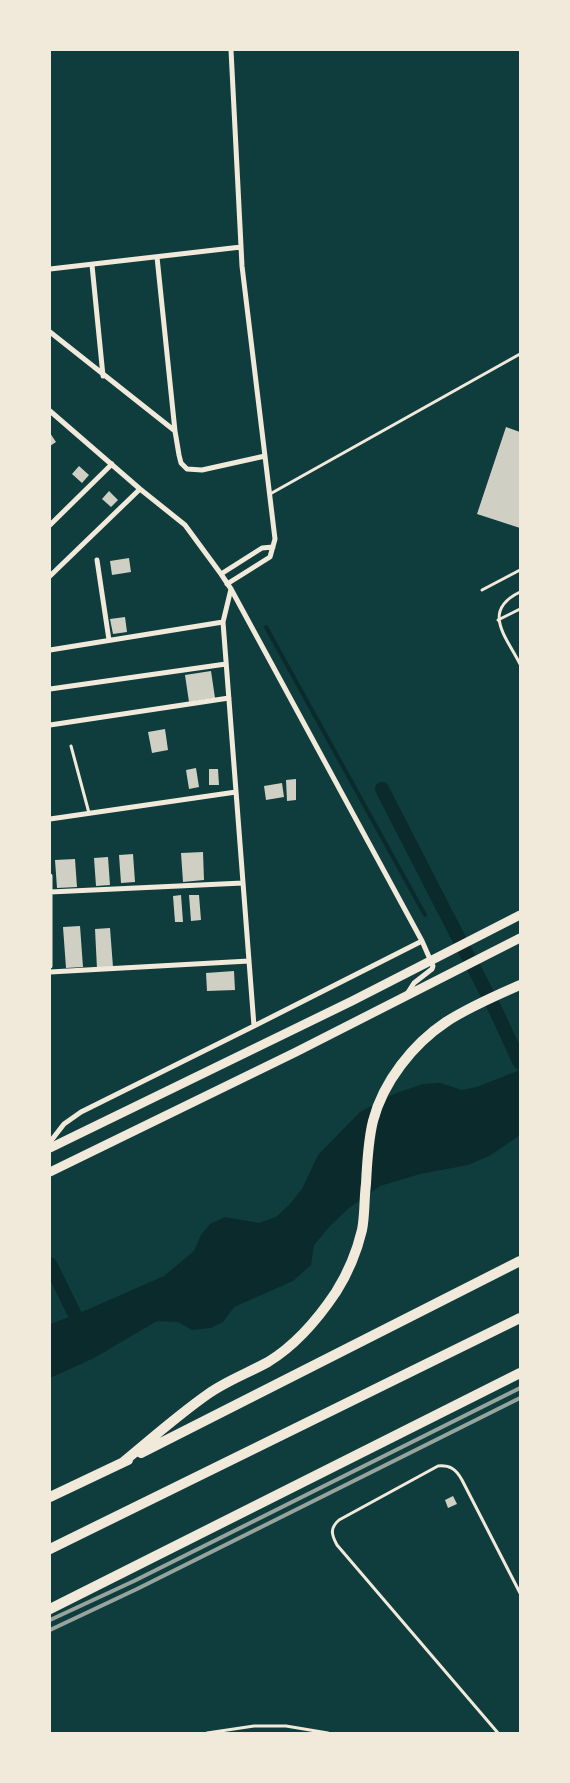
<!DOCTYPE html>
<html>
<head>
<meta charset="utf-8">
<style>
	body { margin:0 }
	#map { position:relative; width:570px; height:1783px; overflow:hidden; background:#0f3d3e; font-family:"PT Sans",sans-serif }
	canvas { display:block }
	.frame { position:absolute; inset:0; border:51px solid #f1e9da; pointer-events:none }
</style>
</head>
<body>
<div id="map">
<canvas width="570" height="1783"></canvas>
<div class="frame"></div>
</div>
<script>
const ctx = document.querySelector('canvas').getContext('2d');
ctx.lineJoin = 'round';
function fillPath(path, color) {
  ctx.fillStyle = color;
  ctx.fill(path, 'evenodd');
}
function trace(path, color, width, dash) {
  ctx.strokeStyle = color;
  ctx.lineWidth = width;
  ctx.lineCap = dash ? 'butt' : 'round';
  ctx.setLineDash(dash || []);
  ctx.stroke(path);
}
fillPath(new Path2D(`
	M 520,1070 L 520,1135 L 491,1155 L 468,1165 L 420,1174 L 380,1186 L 349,1208 L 330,1226 L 314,1245 L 311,1265 L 293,1281 L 234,1307 L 223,1322 L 211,1328 L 192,1330 L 178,1322 L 157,1321 L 94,1358 L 50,1378 L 50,1324 L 75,1315 L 164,1276 L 194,1251 L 201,1235 L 210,1224 L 225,1217 L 259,1223 L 276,1217 L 289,1205 L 302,1189 L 318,1155 L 360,1112 L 396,1093 L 423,1084 L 440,1083 L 462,1090 L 477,1087 Z`), '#0a2a2b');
trace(new Path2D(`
	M 266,627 L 425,915`), '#0a2a2b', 4);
trace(new Path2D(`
	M 382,789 L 496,1011 L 520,1063
	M 50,1264 L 75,1315 L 79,1333`), '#0a2a2b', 14);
fillPath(new Path2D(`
	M 506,427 L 520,432 L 520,528 L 477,514 Z
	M 50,433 L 56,442 L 50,446 Z
	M 79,466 L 89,475 L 82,483 L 72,474 Z
	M 109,491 L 118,500 L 111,507 L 102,499 Z
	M 129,558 L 131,572 L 112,575 L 110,561 Z
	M 125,617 L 127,632 L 113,634 L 110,619 Z
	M 211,671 L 215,698 L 189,702 L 185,675 Z
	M 165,729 L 168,750 L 152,753 L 148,732 Z
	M 196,768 L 199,787 L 189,789 L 186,770 Z
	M 209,769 L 218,769 L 219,785 L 209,785 Z
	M 296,779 L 296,800 L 287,801 L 286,780 Z
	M 282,783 L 284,797 L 266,800 L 264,786 Z
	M 203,852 L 204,880 L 183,882 L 181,853 Z
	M 133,854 L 135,882 L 121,883 L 119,855 Z
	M 108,857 L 110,885 L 96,886 L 94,858 Z
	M 75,859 L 77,887 L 57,888 L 55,860 Z
	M 181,895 L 183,922 L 175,922 L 173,896 Z
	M 189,895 L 199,895 L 201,920 L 191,921 Z
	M 80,926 L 83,967 L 66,968 L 63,927 Z
	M 110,928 L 113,967 L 97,969 L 95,929 Z
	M 234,971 L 235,990 L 207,991 L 206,973 Z
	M 453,1496 L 457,1504 L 448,1508 L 445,1500 Z`), '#cfcfc3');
trace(new Path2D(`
	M 270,494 L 520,354
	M 482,590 L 520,570
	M 520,592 C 481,611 506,636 520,664
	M 498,620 L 520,609
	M 71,746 L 89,813
	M 207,1733 L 254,1726 L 286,1726 L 328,1733
	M 498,1733 L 337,1545 C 331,1534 330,1528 339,1520 L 438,1466 C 450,1465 456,1469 462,1480 L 520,1593`), '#f1e9da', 3);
trace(new Path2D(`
	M 157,257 L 175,431
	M 92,265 L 103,376
	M 50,269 L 241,247
	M 50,332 L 175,431 L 179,455 L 181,463 L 187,469 L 202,470 L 265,456
	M 50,411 L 140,489 L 185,525 L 221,574 L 231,589 L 422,941 L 433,966 L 432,969 L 414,983 L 407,994
	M 50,525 L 112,464
	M 97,560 L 109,640
	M 221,574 L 262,548 L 273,547
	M 50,576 L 140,489
	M 227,584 L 270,557 L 275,539 L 242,266 L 231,50
	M 231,589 L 223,622 L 254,1026
	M 50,650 L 223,622
	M 50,689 L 226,664
	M 50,725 L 229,698
	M 50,819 L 236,792
	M 50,876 L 50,966
	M 50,892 L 243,883
	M 50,972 L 249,961
	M 50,1142 L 64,1124 L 81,1112 L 254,1026 L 422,941`), '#f1e9da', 5);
trace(new Path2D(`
	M 50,1148 L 352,1001 L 520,915
	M 50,1172 L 296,1052 L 520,938`), '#f1e9da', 9);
trace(new Path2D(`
	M 141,1453 L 520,1261
	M 122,1463 C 150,1440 178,1415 208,1394 C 226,1381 248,1373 268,1362 C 296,1345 318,1319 336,1292 C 348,1273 357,1251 362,1230 C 365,1215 364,1199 366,1184 C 367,1163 368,1141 373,1121 C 383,1082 413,1044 446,1022 C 469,1007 495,996 520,985
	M 50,1497 L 128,1460
	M 50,1549 L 520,1318
	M 50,1609 L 520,1373`), '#f1e9da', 10);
trace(new Path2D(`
	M 50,1620 L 134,1581 L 520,1388
	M 50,1630 L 137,1589 L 520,1398`), '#97a49c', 4);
</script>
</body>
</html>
